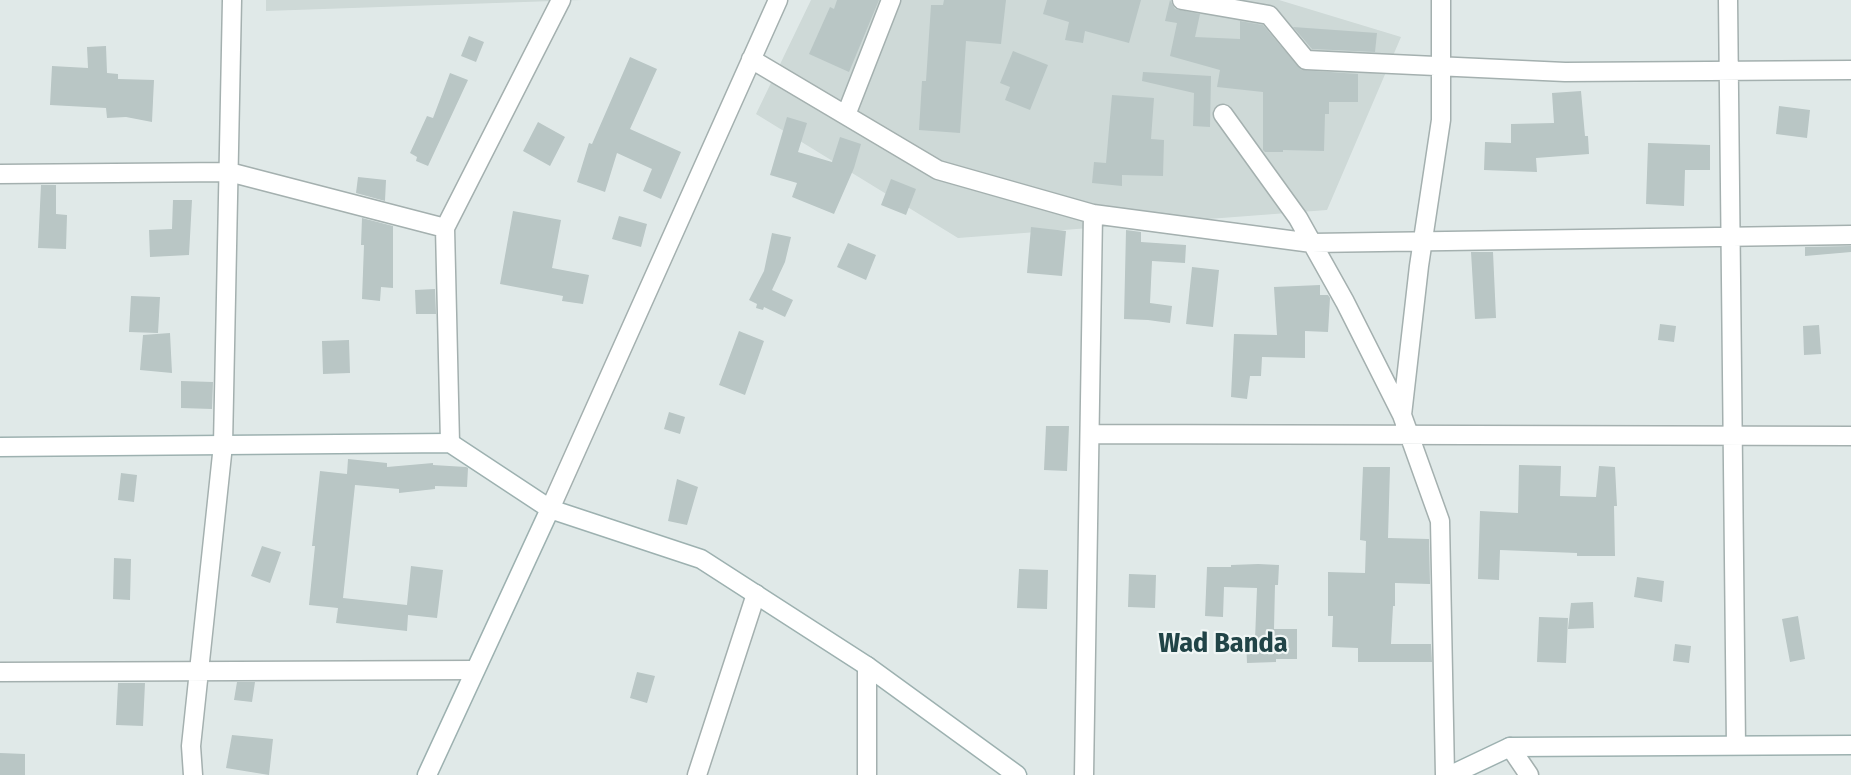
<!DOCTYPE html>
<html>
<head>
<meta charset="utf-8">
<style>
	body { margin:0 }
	canvas { display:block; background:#e0e9e8 }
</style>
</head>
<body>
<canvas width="1851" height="775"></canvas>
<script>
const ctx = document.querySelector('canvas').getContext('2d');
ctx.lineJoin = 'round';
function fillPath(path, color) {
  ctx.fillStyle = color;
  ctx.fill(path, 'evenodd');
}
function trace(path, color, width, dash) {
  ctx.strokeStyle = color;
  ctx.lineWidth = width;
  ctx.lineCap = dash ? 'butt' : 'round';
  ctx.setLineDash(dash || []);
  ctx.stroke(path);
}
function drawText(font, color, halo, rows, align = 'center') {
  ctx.font = font + ' "Fira Sans Condensed",sans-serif';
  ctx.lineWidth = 4.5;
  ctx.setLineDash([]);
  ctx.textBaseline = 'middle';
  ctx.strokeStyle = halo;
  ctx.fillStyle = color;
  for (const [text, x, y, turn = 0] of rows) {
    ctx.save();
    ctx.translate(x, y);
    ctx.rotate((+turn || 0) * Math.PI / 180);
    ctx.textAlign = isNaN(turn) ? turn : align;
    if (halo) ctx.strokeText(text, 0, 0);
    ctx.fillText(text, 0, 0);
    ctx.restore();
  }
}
fillPath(new Path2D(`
	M 266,0 L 582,0 L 266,11 Z
	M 811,0 L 1279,0 L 1401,37 L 1327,210 L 958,238 L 756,114 Z`), '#ced9d7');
fillPath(new Path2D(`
	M 837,0 L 879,0 L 849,72 L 809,54 L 830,7 L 834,9 Z
	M 944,0 L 1006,0 L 1001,44 L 966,41 L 960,133 L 919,130 L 922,81 L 926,81 L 931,5 L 943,5 Z
	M 1047,0 L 1141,0 L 1129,43 L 1085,31 L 1083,43 L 1065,40 L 1069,22 L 1043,14 Z
	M 1170,0 L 1175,9 L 1200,14 L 1195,37 L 1240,39 L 1240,21 L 1263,25 L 1301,70 L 1358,74 L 1358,102 L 1329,102 L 1329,114 L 1325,114 L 1324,151 L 1283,150 L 1283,152 L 1265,152 L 1263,150 L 1263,92 L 1217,87 L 1220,70 L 1170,56 L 1177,23 L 1165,21 Z
	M 1293,27 L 1377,33 L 1375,52 L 1312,49 Z
	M 469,36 L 484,42 L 476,62 L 461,56 Z
	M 106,46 L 107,73 L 118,74 L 118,79 L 154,80 L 152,122 L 126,117 L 107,118 L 106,108 L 50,105 L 52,66 L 88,68 L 87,47 Z
	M 1013,51 L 1048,65 L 1030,110 L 1005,100 L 1010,87 L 1000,83 Z
	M 630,57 L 657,69 L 630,129 L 681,152 L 661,199 L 643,191 L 652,169 L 617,153 L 605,192 L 577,182 L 589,143 L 592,144 Z
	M 1143,72 L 1211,76 L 1210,127 L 1193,126 L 1194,93 L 1142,81 Z
	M 450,73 L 468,80 L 428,166 L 416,161 L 417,157 L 410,153 L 427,116 L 433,118 Z
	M 1581,91 L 1585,136 L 1588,136 L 1589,154 L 1536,158 L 1537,172 L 1484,170 L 1485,142 L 1511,143 L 1511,124 L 1554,123 L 1552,93 Z
	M 1112,95 L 1154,98 L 1151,139 L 1164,140 L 1163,176 L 1122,175 L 1122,186 L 1092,183 L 1094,162 L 1106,163 Z
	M 1779,106 L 1810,110 L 1807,138 L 1776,134 Z
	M 787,117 L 807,123 L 798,152 L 832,162 L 840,137 L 861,144 L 854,168 L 834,214 L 792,197 L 797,183 L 770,175 Z
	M 538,122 L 565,137 L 550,166 L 523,151 Z
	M 1648,143 L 1710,145 L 1710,170 L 1685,170 L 1684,206 L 1646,204 Z
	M 358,177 L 386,180 L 385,201 L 356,193 Z
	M 891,179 L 916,189 L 906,215 L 881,205 Z
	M 41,185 L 56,185 L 56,214 L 67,215 L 66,249 L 38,248 Z
	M 173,200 L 192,200 L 189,255 L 150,257 L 149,230 L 172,229 Z
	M 513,211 L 561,220 L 552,268 L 589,275 L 583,304 L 562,301 L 563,296 L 500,284 Z
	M 619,216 L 647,224 L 641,247 L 612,239 Z
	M 362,218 L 393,226 L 393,288 L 381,287 L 380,301 L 362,299 L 364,245 L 361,245 Z
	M 1031,227 L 1066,231 L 1062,276 L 1027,273 Z
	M 1126,230 L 1141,232 L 1141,242 L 1186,245 L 1185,263 L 1152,261 L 1150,303 L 1172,306 L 1170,323 L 1148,320 L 1124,319 Z
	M 772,233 L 791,237 L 785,262 L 772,290 L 793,300 L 785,317 L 764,307 L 763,310 L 756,308 L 757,304 L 749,300 L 764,271 Z
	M 848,243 L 876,255 L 866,280 L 837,267 Z
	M 1851,246 L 1851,252 L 1805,256 L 1805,247 Z
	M 1471,252 L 1493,252 L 1496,318 L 1475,319 Z
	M 1192,267 L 1219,270 L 1213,327 L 1186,324 Z
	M 1320,285 L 1320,295 L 1328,295 L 1330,298 L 1328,332 L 1305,331 L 1305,358 L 1262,357 L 1261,376 L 1250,376 L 1247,399 L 1231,397 L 1234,334 L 1277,335 L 1274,287 Z
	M 435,289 L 436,314 L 416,314 L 415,290 Z
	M 131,296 L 160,297 L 158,333 L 129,332 Z
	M 1660,324 L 1676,326 L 1674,342 L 1658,340 Z
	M 1819,325 L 1821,354 L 1804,355 L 1803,326 Z
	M 739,331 L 764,341 L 745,395 L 719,385 Z
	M 170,333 L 172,373 L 140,370 L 143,335 Z
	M 349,340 L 350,373 L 323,374 L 322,341 Z
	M 181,381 L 213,382 L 212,409 L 181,408 Z
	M 669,412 L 685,417 L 680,434 L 664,429 Z
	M 1046,426 L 1069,426 L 1067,471 L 1044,470 Z
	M 348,459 L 387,463 L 387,467 L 433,463 L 433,465 L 466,467 L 468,468 L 467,487 L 435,486 L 435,489 L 399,493 L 399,489 L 355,485 L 343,598 L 407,605 L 411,566 L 443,570 L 437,618 L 408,615 L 407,631 L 336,623 L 338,608 L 309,605 L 315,546 L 312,546 L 320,471 L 347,474 Z
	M 1519,465 L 1561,466 L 1560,496 L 1596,497 L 1599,466 L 1615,467 L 1617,506 L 1614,506 L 1615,556 L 1577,556 L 1577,553 L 1500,550 L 1499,580 L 1478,579 L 1480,511 L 1518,513 Z
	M 1363,467 L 1390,467 L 1388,538 L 1429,539 L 1430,584 L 1395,583 L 1395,606 L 1393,606 L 1391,644 L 1431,644 L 1432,662 L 1358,662 L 1358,648 L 1332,647 L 1333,616 L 1328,616 L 1328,572 L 1365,573 L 1366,541 L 1360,540 Z
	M 121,473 L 137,475 L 134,502 L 118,500 Z
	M 677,479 L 698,487 L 687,525 L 668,521 Z
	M 262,546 L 281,552 L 270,583 L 251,576 Z
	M 114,558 L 131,559 L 130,600 L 113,599 Z
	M 1258,564 L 1279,565 L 1278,585 L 1275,585 L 1274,629 L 1297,629 L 1297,659 L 1276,659 L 1276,662 L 1247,663 L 1246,640 L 1255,640 L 1257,588 L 1224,587 L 1223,617 L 1205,616 L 1207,567 L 1231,567 L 1231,565 Z
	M 1019,569 L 1048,570 L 1047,609 L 1017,608 Z
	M 1129,574 L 1156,575 L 1155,608 L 1128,607 Z
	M 1637,577 L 1664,581 L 1662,602 L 1634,597 Z
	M 1593,602 L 1594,628 L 1568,629 L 1571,603 Z
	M 1798,616 L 1805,659 L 1790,662 L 1782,619 Z
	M 1539,617 L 1568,618 L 1566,663 L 1537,662 Z
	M 1675,644 L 1691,646 L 1689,663 L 1673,661 Z
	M 637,672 L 655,676 L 647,703 L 630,698 Z
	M 237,682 L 255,682 L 252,702 L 234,700 Z
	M 118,683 L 145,683 L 143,726 L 116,725 Z
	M 232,735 L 273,739 L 269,775 L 226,768 Z
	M 0,753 L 25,754 L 25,775 L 0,775 Z`), '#b9c6c5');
const street = new Path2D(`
	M 1182,0 L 1269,15 L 1306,60 L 1565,72 L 1851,70
	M 1728,0 L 1736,745
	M 751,59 L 938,170 L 1093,214 L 1312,243 L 1851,235
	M 1223,114 L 1298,218 L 1345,302 L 1402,415 L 1440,521 L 1445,775
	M 846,115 L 891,0
	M 0,174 L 229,172 L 445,228
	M 1402,415 L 1419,266 L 1441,120 L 1441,0
	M 1090,434 L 1851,436
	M 450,443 L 445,228 L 561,0
	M 550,509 L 778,0
	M 867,666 L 867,775
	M 0,672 L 475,670
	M 1510,747 L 1529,775
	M 193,775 L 191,746 L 223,445 L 232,0
	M 697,775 L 756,594
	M 1084,775 L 1093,214`);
const secondary = new Path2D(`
	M 0,447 L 450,443 L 550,509
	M 427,775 L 550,509 L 701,559 L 867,666 L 1017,775
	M 1451,775 L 1510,747 L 1851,745`);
trace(street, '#a4b0af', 21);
trace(secondary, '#9db1b0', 21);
trace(street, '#fff', 18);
trace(secondary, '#fff', 18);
drawText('bold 28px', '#214447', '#f0f6f5', [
	["Wad Banda",1223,644]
]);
</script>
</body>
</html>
